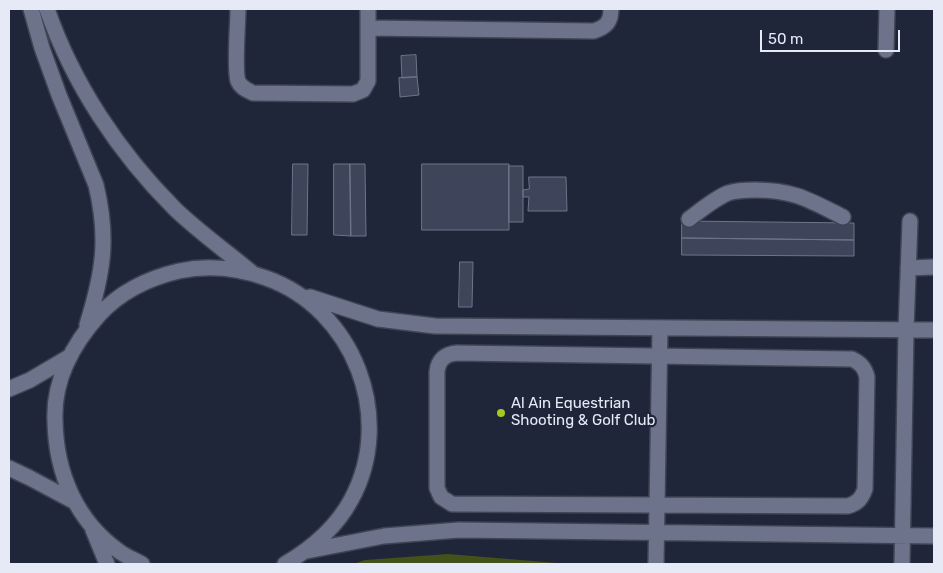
<!DOCTYPE html>
<html>
<head>
<meta charset="utf-8">
<style>
	body { margin:0 }
	#map { position:relative; width:943px; height:573px; overflow:hidden; background:#202639; font-family:Rubik,sans-serif }
	canvas { display:block }
	.frame { position:absolute; inset:0; border:10px solid #e6eaf7; pointer-events:none }
	.scale { position:absolute; left:760px; top:30px; width:140px; height:22px; box-sizing:border-box; border:2px solid #e6eaf7; border-top:0; padding-left:6px; font-size:15px; line-height:18px; white-space:nowrap; color:#e6eaf7; -webkit-text-stroke:4px #202639; paint-order:stroke }
</style>
</head>
<body>
<div id="map">
<canvas width="943" height="573"></canvas>
<div class="frame"></div>
<div class="scale">50 m</div>
</div>
<script>
const ctx = document.querySelector('canvas').getContext('2d');
ctx.lineJoin = 'round';
function fillPath(path, color) {
  ctx.fillStyle = color;
  ctx.fill(path, 'evenodd');
}
function trace(path, color, width, dash) {
  ctx.strokeStyle = color;
  ctx.lineWidth = width;
  ctx.lineCap = dash ? 'butt' : 'round';
  ctx.setLineDash(dash || []);
  ctx.stroke(path);
}
function drawText(font, color, halo, rows, align = 'center') {
  ctx.font = font + ' Rubik,sans-serif';
  ctx.lineWidth = 4.5;
  ctx.setLineDash([]);
  ctx.textBaseline = 'middle';
  ctx.strokeStyle = halo;
  ctx.fillStyle = color;
  for (const [text, x, y, turn = 0] of rows) {
    ctx.save();
    ctx.translate(x, y);
    ctx.rotate((+turn || 0) * Math.PI / 180);
    ctx.textAlign = isNaN(turn) ? turn : align;
    if (halo) ctx.strokeText(text, 0, 0);
    ctx.fillText(text, 0, 0);
    ctx.restore();
  }
}
fillPath(new Path2D(`
	M 448,554 L 557,563 L 557,564 L 353,564 L 365,560 Z`), '#445118');
const building = new Path2D(`
	M 416,55 L 417,77 L 402,78 L 401,56 Z
	M 417,77 L 419,95 L 400,97 L 399,78 Z
	M 293,164 L 308,164 L 307,235 L 292,235 Z
	M 334,164 L 350,164 L 351,236 L 334,235 Z
	M 350,164 L 365,164 L 366,236 L 351,236 Z
	M 422,164 L 509,164 L 509,230 L 422,230 Z
	M 509,166 L 523,166 L 523,222 L 509,222 Z
	M 529,177 L 566,177 L 567,211 L 528,211 L 529,197 L 523,197 L 523,190 L 529,189 Z
	M 682,221 L 854,223 L 854,240 L 682,238 Z
	M 682,238 L 854,240 L 854,256 L 682,255 Z
	M 460,262 L 473,262 L 472,307 L 459,307 Z`);
fillPath(building, '#3e4459');
trace(building, '#6d748b', 1);
const minor = new Path2D(`
	M 31,9 L 42,48 L 59,95 L 96,185 C 109,239 103,273 87,325
	M 47,9 C 73,84 119,153 175,209 C 199,232 226,251 251,272
	M 238,9 C 238,24 234,69 238,81 C 241,88 247,90 253,93 L 353,94 L 363,90 L 368,81 L 368,9
	M 368,28 L 594,31 C 606,27 611,22 611,9
	M 886,50 L 887,9
	M 689,219 C 701,210 714,199 728,193 C 737,190 746,190 755,190 C 794,190 809,200 843,217
	M 908,268 L 934,267
	M 310,297 L 378,319 L 435,326 L 934,330
	M 457,353 L 852,359 C 861,363 865,368 867,377 L 865,489 C 862,498 858,503 848,506 L 452,504 L 441,497 L 437,488 L 437,372 C 438,360 445,354 457,353 Z
	M 9,389 L 30,380 L 69,357
	M 9,468 L 30,478 L 75,502
	M 93,530 L 107,564
	M 307,551 L 384,536 L 459,530 L 934,536
	M 142,564 C 135,560 127,557 120,552 C 76,521 56,473 55,421 C 53,381 73,344 99,315 C 120,292 149,278 179,271 C 208,265 238,268 266,278 C 354,309 396,418 351,500 C 336,528 312,548 285,564
	M 656,564 L 660,328
	M 902,564 L 906,330 L 910,221`);
trace(minor, '#3f4353', 18);
trace(minor, '#6c738a', 15);
for (const [x, y, r, color] of [
	[501,413,5,"#a7c81f"]
]) {
  const dot = new Path2D();
  dot.arc(x, y, r, 0, 2 * Math.PI);
  ctx.fillStyle = color;
  ctx.fill(dot);
  trace(dot, '#202639', 2);
}
drawText('15px', '#e6eaf7', '#202639', [
	["Al Ain Equestrian",511,404],
	["Shooting & Golf Club",511,421]
], 'left');
</script>
</body>
</html>
